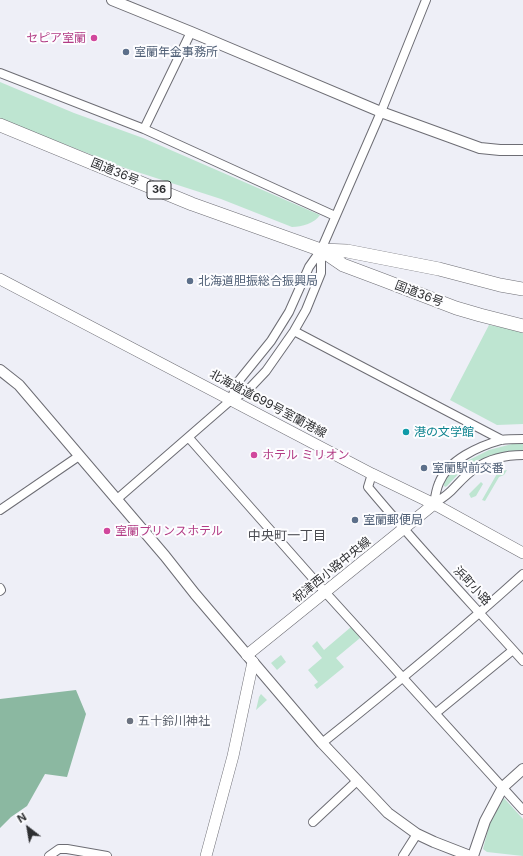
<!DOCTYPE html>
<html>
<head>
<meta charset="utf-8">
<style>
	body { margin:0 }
	#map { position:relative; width:523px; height:856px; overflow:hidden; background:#eeeff7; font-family:Inter,sans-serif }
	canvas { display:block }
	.north { position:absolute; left:8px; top:808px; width:40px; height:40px; -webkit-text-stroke:3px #fdfdff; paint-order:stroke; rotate:329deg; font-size:11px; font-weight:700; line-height:16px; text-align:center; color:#2e2f32 }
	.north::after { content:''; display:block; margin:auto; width:14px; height:18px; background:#2e2f32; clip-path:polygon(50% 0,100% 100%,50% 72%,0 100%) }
</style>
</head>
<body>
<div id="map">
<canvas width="523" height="856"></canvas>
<div class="north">N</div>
</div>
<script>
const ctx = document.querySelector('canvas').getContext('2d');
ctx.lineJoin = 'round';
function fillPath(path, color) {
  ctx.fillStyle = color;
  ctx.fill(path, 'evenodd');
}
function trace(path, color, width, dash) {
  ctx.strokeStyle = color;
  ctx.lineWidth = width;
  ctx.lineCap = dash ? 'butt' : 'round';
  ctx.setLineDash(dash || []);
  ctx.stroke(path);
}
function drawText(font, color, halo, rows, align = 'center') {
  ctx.font = font + ' Inter,"Noto Sans JP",sans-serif';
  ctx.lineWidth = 4;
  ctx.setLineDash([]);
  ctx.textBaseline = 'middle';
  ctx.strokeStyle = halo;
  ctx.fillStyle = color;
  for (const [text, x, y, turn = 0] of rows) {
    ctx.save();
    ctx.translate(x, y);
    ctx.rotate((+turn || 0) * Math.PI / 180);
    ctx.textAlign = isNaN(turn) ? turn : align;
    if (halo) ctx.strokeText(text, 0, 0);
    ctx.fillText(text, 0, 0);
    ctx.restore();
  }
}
fillPath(new Path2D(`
	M 0,82 L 74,113 L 143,138 L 320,215 C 315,223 302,227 292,227 L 221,199 L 125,168 L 0,119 Z
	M 489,325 L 523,331 L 523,424 L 497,425 L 450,400 Z
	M 512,444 L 523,444 L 523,451 L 477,460 L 463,469 L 447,486 L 445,487 L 443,484 L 443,482 L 459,465 L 489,450 Z
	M 507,470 L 504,475 L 499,477 L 485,501 L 482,500 L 498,472 Z
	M 481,482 L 483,484 L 476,496 L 471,498 L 469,494 Z
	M 351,627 L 360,638 L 336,658 L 344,667 L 317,689 L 314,685 L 318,682 L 308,670 L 322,658 L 312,646 L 317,641 L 324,650 Z
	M 281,655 L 286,662 L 277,670 L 271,663 Z
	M 261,694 L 267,700 L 256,710 L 259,697 Z
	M 503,797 L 523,819 L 523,856 L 487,852 L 483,849 L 493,811 Z`), '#bee5d1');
fillPath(new Path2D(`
	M 76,690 L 86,714 L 67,777 L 45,774 L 27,806 L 11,817 L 0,828 L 0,699 Z`), '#8bb8a1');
const minor = new Path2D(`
	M 0,73 L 144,129 L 335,216
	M 144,129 L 191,32
	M 294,331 L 502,440
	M 231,400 L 237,383 L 271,341 L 289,312 L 309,267 L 321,250 L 381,112 L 426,0
	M 189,438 L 325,592 L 523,810
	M 372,474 L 368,487 C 418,547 471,603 523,661
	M 116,500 L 231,400 L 248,390 L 266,371 L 294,331 L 306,310 L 321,273 L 321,250
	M 434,504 C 435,497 436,490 439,483 C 448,460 479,446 501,440 C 508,439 516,439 523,439
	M 434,504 C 439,500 446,496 451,491 C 459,483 466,474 476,468 C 489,459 507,455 523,455
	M 0,510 L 79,456
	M 0,588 L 1,590 L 0,591
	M 436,713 L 513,650
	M 322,743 C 391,688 458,633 523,574
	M 313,822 L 358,780
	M 49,856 L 59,849 L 67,849 L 107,856
	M 403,856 L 417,834`);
const tertiary = new Path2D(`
	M 112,0 L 191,32 L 381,112 L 480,148 L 500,150 L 523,150
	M 0,370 L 19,385 L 165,556 L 195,594 L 322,743 L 388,813 L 417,834 L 434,842 L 470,856
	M 473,856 L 485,821 L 503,787 L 523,769`);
const secondary = new Path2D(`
	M 0,279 L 372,474 L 434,504 L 523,553
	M 247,655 L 434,504
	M 206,856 L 233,756 L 253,662`);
const trunk = new Path2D(`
	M 0,125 L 192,204 L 321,250 L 343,265 L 383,280 L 456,308 L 480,315 L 523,326
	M 321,250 L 347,251 L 439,269 L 500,285 L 523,289`);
trace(minor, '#6d6d74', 10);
trace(tertiary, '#6d6d74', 12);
trace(secondary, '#6d6d74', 12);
trace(trunk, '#6d6d74', 14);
trace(minor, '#fff', 8);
trace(tertiary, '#fff', 10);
trace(secondary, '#fff', 11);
trace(trunk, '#fff', 13);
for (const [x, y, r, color] of [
	[94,38,4,"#d1479c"],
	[126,52,4,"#5c6f8a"],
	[190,281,4,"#5c6f8a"],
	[406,432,4,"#0f9aa8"],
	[254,455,4,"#d1479c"],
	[424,468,4,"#5c6f8a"],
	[355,520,4,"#5c6f8a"],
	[107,531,4,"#d1479c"],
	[130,721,4,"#6b7280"]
]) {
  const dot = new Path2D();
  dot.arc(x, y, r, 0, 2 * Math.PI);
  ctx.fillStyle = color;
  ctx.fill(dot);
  trace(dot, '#fdfdff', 1.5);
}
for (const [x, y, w] of [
	[159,190,24]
]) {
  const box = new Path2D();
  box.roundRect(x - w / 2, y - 9, w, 18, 3);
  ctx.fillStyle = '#fdfdff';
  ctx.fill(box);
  trace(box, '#2e2f32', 1);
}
drawText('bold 11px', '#2e2f32', null, [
	["36",159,190]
]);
drawText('12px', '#b23c85', '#fdfdff', [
	["セピア室蘭",86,38,"right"],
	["ホテル ミリオン",262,455],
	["室蘭プリンスホテル",115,531]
], 'left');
drawText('12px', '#4e5e75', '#fdfdff', [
	["室蘭年金事務所",134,52],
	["北海道胆振総合振興局",198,281],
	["室蘭駅前交番",432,468],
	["室蘭郵便局",363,520]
], 'left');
drawText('12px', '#2e2f32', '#fdfdff', [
	["国道36号",115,172,22],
	["国道36号",419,294,21],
	["北海道道699号室蘭港線",268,404,28],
	["祝津西小路中央線",332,570,-39],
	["浜町小路",472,586,47]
]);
drawText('12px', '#0d838f', '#fdfdff', [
	["港の文学館",414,432]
], 'left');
drawText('12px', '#5b616d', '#fdfdff', [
	["五十鈴川神社",138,721]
], 'left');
drawText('13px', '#4a4b51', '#fdfdff', [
	["中央町一丁目",287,536]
]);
</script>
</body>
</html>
